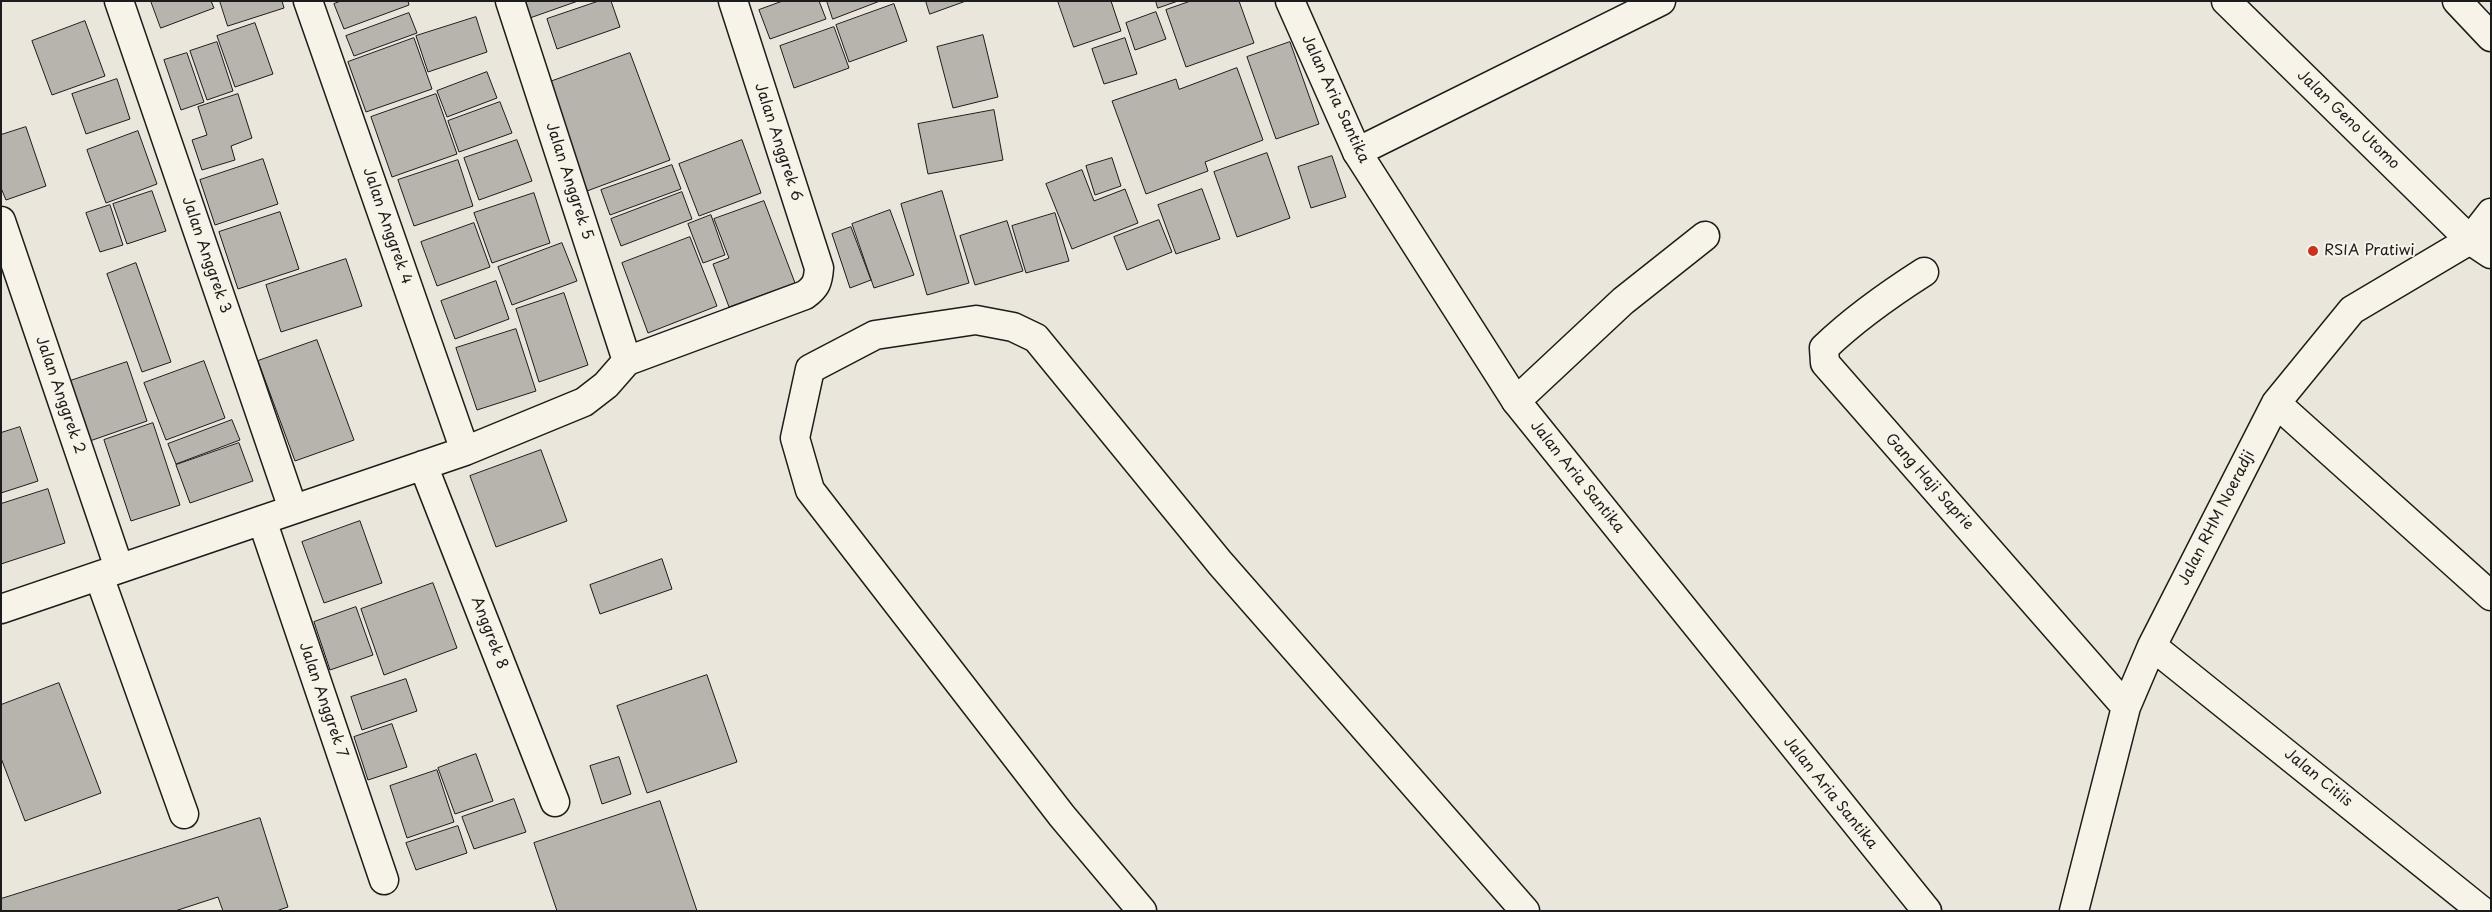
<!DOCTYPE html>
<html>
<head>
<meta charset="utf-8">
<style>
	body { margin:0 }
	#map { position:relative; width:2492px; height:912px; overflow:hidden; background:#eae6dc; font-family:"Playpen Sans",sans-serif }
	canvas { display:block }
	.frame { position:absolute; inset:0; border:2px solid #1c1c1c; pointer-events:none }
</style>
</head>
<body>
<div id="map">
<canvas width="2492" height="912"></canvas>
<div class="frame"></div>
</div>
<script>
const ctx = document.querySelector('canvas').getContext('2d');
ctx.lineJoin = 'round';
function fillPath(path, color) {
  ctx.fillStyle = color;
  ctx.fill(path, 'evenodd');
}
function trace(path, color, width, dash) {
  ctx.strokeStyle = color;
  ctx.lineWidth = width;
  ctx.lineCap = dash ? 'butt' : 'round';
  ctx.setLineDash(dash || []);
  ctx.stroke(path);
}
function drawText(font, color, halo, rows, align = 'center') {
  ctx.font = font + ' "Playpen Sans",sans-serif';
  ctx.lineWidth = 4;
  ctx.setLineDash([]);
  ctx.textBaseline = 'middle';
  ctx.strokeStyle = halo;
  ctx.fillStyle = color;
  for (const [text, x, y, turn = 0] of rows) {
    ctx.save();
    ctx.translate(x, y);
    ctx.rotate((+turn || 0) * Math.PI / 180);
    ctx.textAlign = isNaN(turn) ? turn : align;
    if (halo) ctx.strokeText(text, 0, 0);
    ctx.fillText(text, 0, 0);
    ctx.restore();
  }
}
const building = new Path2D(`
	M 151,1 L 211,1 L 214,8 L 161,28 Z
	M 220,1 L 282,1 L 284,8 L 228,26 Z
	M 341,1 L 408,1 L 409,5 L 344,29 L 334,4 Z
	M 521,1 L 578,1 L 527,19 Z
	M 599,1 L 611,1 L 620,27 L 557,49 L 547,19 Z
	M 783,1 L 819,1 L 826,19 L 770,39 L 759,10 Z
	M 827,1 L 880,1 L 833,19 Z
	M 926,1 L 966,1 L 930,14 Z
	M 1058,1 L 1111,1 L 1121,31 L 1074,47 Z
	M 1156,1 L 1178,1 L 1158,8 Z
	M 1191,1 L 1239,1 L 1254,43 L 1186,67 L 1166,10 Z
	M 894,4 L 907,41 L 849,62 L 836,25 Z
	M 1156,12 L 1166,39 L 1135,50 L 1126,23 Z
	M 409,13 L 417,33 L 354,56 L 346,36 Z
	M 476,17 L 487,52 L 428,72 L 416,36 Z
	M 85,21 L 105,76 L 52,95 L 32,41 Z
	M 255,23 L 273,74 L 235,87 L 217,36 Z
	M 834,27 L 849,68 L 794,88 L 780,46 Z
	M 983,35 L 998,97 L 953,108 L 937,47 Z
	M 414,38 L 432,89 L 366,112 L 348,62 Z
	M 1125,38 L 1137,74 L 1104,84 L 1092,49 Z
	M 217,42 L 233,91 L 207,100 L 190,51 Z
	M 1290,42 L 1319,124 L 1276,139 L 1247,57 Z
	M 187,53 L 204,102 L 181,110 L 164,60 Z
	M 630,53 L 670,160 L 587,191 L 547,83 Z
	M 1237,68 L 1263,140 L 1205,162 L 1208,171 L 1146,194 L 1112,101 L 1176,79 L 1179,89 Z
	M 487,72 L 497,98 L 447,117 L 437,91 Z
	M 117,79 L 130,119 L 86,134 L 72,94 Z
	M 238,94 L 252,138 L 231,146 L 235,160 L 202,170 L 192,140 L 207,135 L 198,107 Z
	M 436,94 L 457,154 L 392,177 L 371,117 Z
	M 500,102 L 512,133 L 459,152 L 448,121 Z
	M 994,110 L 1003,160 L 928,174 L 918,124 Z
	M 26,127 L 46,186 L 6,200 L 1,188 L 1,135 Z
	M 138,131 L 157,184 L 106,203 L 87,150 Z
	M 517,140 L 532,181 L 479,200 L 464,158 Z
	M 742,140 L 761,193 L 699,216 L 679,164 Z
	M 1267,153 L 1290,218 L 1237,237 L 1214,172 Z
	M 1332,156 L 1346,197 L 1311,208 L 1298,167 Z
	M 1112,158 L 1121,186 L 1095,195 L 1086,166 Z
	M 263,159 L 278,204 L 215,225 L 200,180 Z
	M 458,160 L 473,206 L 414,226 L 398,180 Z
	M 672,165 L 681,189 L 610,215 L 601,190 Z
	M 1082,170 L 1094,201 L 1125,189 L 1138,223 L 1072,249 L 1046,184 Z
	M 1202,189 L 1220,239 L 1176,254 L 1158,205 Z
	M 152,191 L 166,231 L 127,244 L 113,204 Z
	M 942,191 L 969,283 L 927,295 L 901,204 Z
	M 682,192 L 692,219 L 621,246 L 611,219 Z
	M 534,193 L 550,243 L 492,263 L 474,213 Z
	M 764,201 L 795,283 L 729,307 L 713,264 L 729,258 L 714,219 Z
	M 110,205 L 123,245 L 100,252 L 86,213 Z
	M 890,210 L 914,275 L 874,288 L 852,224 Z
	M 280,212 L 299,269 L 238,289 L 219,232 Z
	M 1055,213 L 1069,261 L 1026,273 L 1012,226 Z
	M 711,215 L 725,255 L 703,263 L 688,224 Z
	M 1159,220 L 1172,252 L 1127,270 L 1114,237 Z
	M 1007,221 L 1023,271 L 975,285 L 960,236 Z
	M 474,223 L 490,267 L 437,286 L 421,242 Z
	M 851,227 L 871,280 L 850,288 L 832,234 Z
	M 690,237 L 717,306 L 648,333 L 622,263 Z
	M 562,243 L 577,281 L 512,305 L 498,267 Z
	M 346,259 L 362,306 L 281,332 L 266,285 Z
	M 136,263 L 171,362 L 142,372 L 107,274 Z
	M 496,281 L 509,319 L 455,339 L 441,301 Z
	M 564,293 L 588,365 L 539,382 L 516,309 Z
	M 516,329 L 536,391 L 477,410 L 456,348 Z
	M 317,340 L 354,440 L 295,461 L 258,361 Z
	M 204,361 L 225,418 L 166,440 L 144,383 Z
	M 127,362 L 147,421 L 87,442 L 67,382 Z
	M 232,420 L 240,440 L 176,464 L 168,444 Z
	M 153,423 L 180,505 L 131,521 L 104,440 Z
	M 20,427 L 38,481 L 1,493 L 1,433 Z
	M 239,443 L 253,481 L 190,503 L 176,465 Z
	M 541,450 L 567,521 L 496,547 L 470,476 Z
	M 48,489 L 65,543 L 1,564 L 1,504 Z
	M 360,521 L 382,583 L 324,603 L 302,542 Z
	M 662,559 L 672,589 L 600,614 L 590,585 Z
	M 433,583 L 457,648 L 384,675 L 361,609 Z
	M 356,607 L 373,655 L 330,670 L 314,622 Z
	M 707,675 L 737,762 L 647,793 L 617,706 Z
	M 406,679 L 417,711 L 362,730 L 351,697 Z
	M 59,683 L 101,793 L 25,821 L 1,758 L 1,705 Z
	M 392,724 L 407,767 L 368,780 L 354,737 Z
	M 476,754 L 493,801 L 455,814 L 438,768 Z
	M 619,757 L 631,794 L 602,804 L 590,766 Z
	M 437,770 L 454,822 L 407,838 L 390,786 Z
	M 514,799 L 526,832 L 474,849 L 462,817 Z
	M 660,801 L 697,911 L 557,911 L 534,843 Z
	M 260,818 L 288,907 L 276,911 L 223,911 L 218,897 L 175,911 L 1,911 L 1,899 Z
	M 458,826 L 467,853 L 416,870 L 406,843 Z`);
fillPath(building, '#b6b4ac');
trace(building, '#1c1c1c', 1);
const street = new Path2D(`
	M 119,1 L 293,509
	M 308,1 L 465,451
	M 510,1 L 627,361
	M 2226,1 L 2470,240 L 2491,254
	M 2457,1 L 2491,37
	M 1357,152 L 1661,1
	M 1,221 L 119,568
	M 1924,272 C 1888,295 1855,318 1824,348 L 1825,363 L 2126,707
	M 1516,401 L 1623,301 L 1705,236
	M 2276,403 L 2491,596
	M 423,465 L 555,802
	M 262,520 L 384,880
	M 99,576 L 184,814
	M 1,609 L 465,451 L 584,402 L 606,385 L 627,361 L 805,295 C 816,287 818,282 819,268 L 733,1
	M 2152,646 L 2482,911
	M 1142,911 L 1062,816 L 810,490 L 795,438 L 810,369 L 875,335 L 976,320 L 1013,327 L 1036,338 L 1220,563 L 1525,911
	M 2074,911 L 2126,707 L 2152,646 L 2276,403 L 2352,310 L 2470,240 L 2491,213`);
const secondary = new Path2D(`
	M 1290,1 L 1357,152 L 1516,401 L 1927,911`);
trace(street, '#1c1c1c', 31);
trace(secondary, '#1c1c1c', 31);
trace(street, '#f7f3e8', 28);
trace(secondary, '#f7f3e8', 28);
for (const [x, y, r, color] of [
	[2313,251,6,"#c8321e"]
]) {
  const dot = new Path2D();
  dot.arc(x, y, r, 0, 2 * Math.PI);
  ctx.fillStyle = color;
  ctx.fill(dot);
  trace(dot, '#f7f3e8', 2);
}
drawText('15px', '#1c1c1c', '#f7f3e8', [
	["Jalan Aria Santika",1335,99,65],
	["Jalan Geno Utomo",2348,120,44],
	["Jalan Anggrek 6",778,142,72],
	["Jalan Anggrek 5",569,181,72],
	["Jalan Anggrek 4",387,226,71],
	["Jalan Anggrek 3",206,255,71],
	["Jalan Anggrek 2",60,395,71],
	["Jalan Aria Santika",1577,477,51],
	["Gang Haji Saprie",1929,482,48],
	["Jalan RHM Noeradji",2217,518,-63],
	["Anggrek 8",489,633,69],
	["Jalan Anggrek 7",323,700,71],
	["Jalan Citiis",2318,778,39],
	["Jalan Aria Santika",1830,793,51]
]);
drawText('15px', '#1c1c1c', '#f7f3e8', [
	["RSIA Pratiwi",2324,251]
], 'left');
</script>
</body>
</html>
